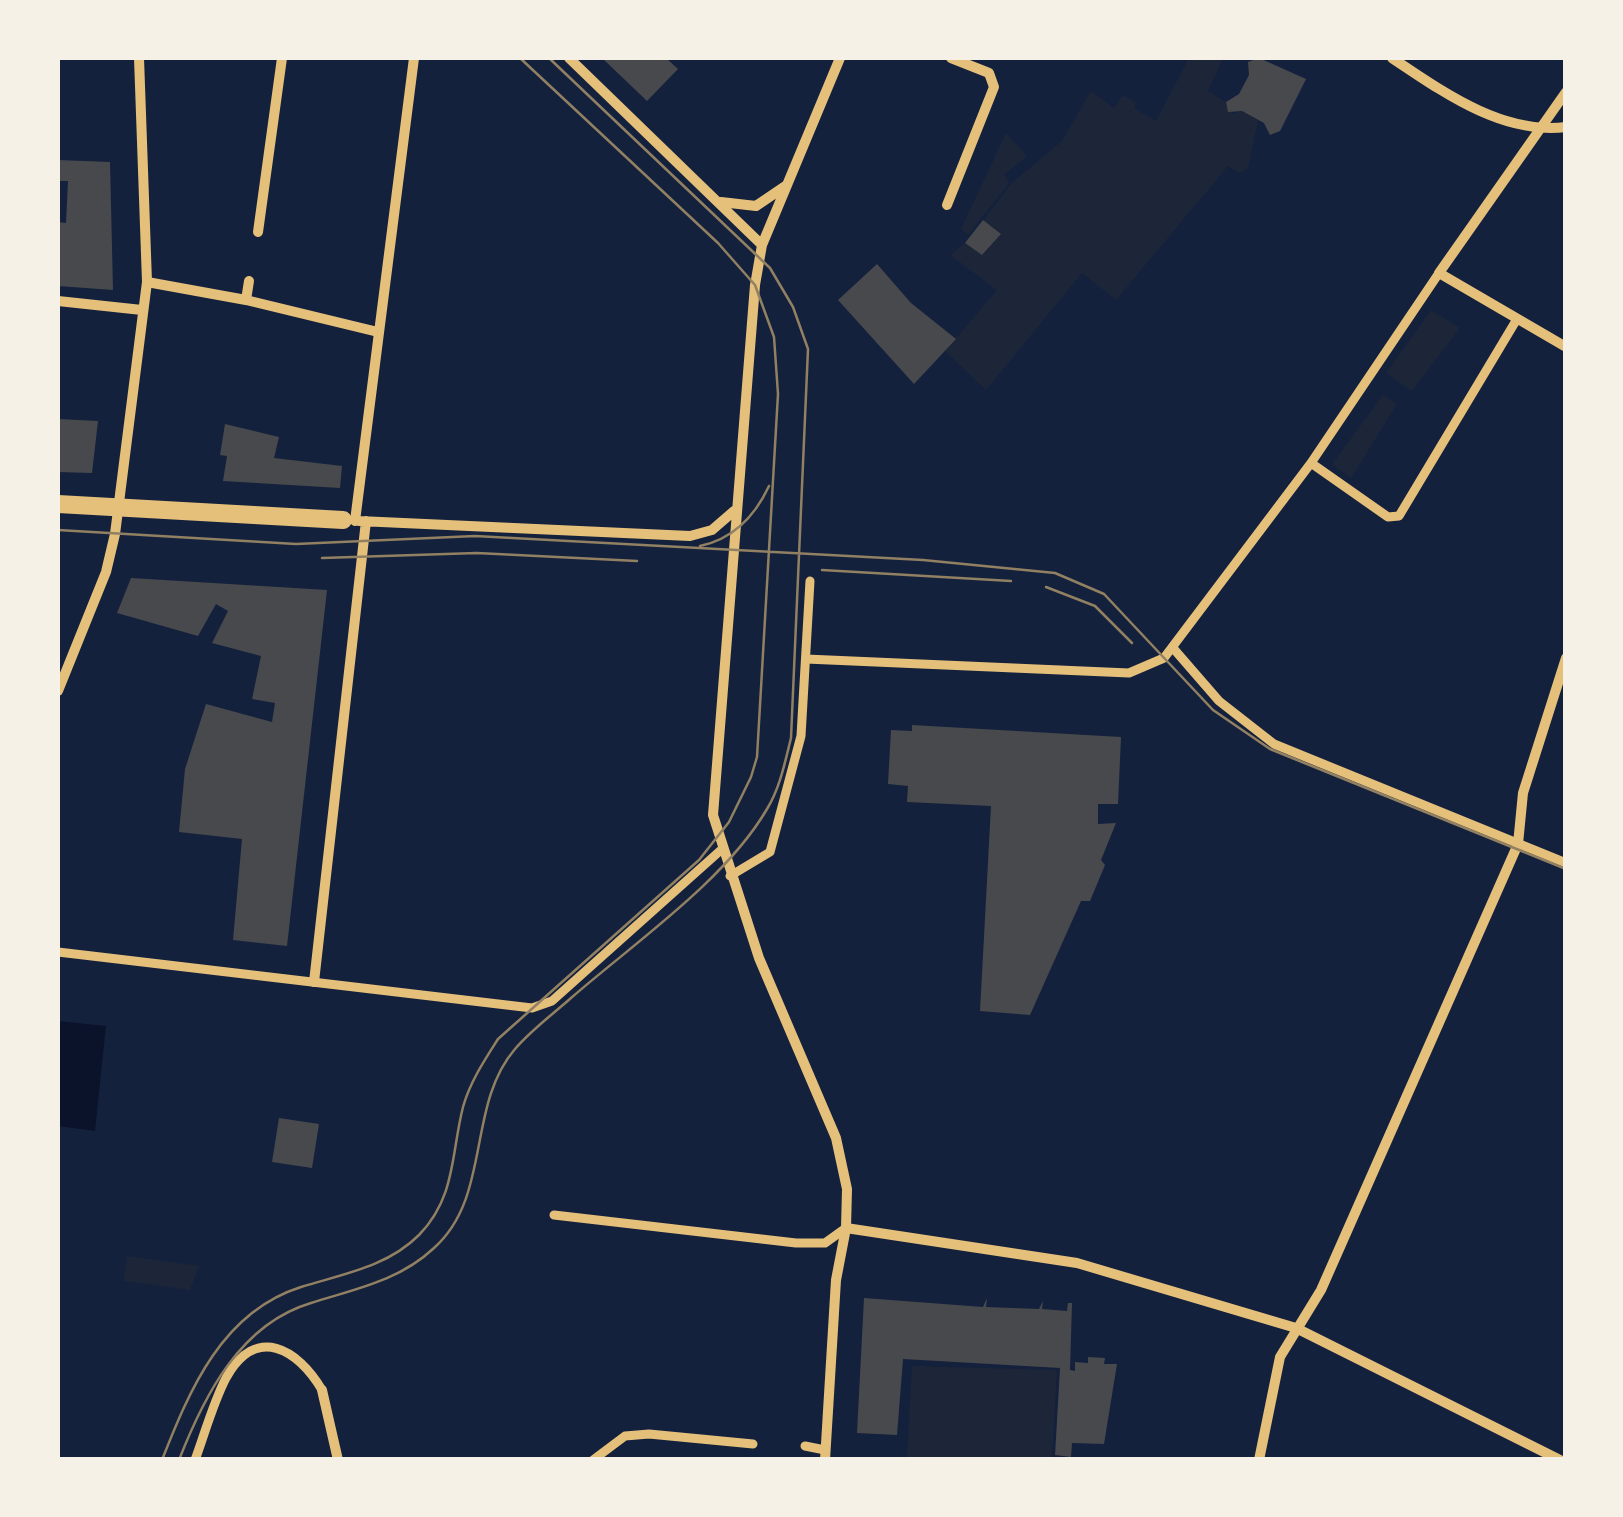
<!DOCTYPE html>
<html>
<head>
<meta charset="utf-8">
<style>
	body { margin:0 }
	#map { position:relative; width:1623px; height:1517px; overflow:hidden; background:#14213d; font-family:"Public Sans",sans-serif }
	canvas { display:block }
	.frame { position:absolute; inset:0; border:60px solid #f6f1e7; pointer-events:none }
</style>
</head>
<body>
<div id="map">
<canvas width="1623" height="1517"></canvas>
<div class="frame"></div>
</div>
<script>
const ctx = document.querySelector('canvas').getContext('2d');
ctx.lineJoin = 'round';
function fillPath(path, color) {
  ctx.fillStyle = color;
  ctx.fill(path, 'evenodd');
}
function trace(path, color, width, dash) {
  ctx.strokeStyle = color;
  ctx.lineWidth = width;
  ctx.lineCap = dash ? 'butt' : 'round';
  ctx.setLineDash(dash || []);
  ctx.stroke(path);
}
fillPath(new Path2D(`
	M 1189,58 L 1223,58 L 1208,91 L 1226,102 L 1232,114 L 1242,111 L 1258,120 L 1248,168 L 1239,173 L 1228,166 L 1116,300 L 1082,273 L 986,390 L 945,351 L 997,290 L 950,255 L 965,243 L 983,255 L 1001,234 L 983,220 L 1012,183 L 1062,141 L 1091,91 L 1114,108 L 1123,95 L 1136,103 L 1134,108 L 1156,121 Z
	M 1006,133 L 1027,156 L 1004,175 L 1009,183 L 968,235 L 961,229 Z
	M 1431,310 L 1460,328 L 1412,391 L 1386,373 Z
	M 1383,395 L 1397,404 L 1351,478 L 1332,464 Z
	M 127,1256 L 199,1266 L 190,1290 L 124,1281 Z
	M 912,1366 L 1057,1370 L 1052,1459 L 907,1459 Z`), '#1d2539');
fillPath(new Path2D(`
	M 58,1021 L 106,1026 L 95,1131 L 58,1126 Z`), '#0b132b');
fillPath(new Path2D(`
	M 602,58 L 666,58 L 678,69 L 647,101 Z
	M 1259,58 L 1306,79 L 1280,131 L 1270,135 L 1264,123 L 1242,111 L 1228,112 L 1226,102 L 1239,94 L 1249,75 L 1248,62 Z
	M 58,160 L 110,162 L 113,290 L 58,286 L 58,222 L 66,223 L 68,181 L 58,181 Z
	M 983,220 L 1001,234 L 982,255 L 965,243 Z
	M 877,264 L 911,303 L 956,339 L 914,384 L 838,300 Z
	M 58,419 L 98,421 L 92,473 L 58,472 Z
	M 225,424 L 279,437 L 274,458 L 342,466 L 340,488 L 223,481 L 227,456 L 220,455 Z
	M 131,578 L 327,590 L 287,946 L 233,940 L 242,839 L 179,832 L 185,769 L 206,704 L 272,722 L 275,703 L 252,699 L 261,656 L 212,643 L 228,611 L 216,604 L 198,636 L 117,613 Z
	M 912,725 L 1121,737 L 1118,804 L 1098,804 L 1098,824 L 1116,823 L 1101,860 L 1105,865 L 1090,901 L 1081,901 L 1030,1015 L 980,1011 L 991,806 L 907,802 L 908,786 L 888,784 L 891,730 L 912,731 Z
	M 279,1118 L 319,1124 L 312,1168 L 272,1162 Z
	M 864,1298 L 983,1307 L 987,1298 L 986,1307 L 1039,1309 L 1043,1301 L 1042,1309 L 1067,1311 L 1068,1303 L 1072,1303 L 1070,1370 L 1075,1371 L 1075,1362 L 1088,1363 L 1088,1357 L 1105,1358 L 1104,1364 L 1117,1364 L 1104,1444 L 1072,1443 L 1071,1457 L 1055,1455 L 1060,1368 L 903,1359 L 897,1435 L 857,1433 Z`), '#48494c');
trace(new Path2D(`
	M 1311,463 L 1388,517 L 1399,516 L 1517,319
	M 1173,648 L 1219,701 L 1274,744 L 1566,863
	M 806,659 L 1129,673 L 1164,658 L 1311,463 L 1439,273
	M 730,876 L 770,852 L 801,736 L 810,581
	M 58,952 L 532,1008 L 552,1001 L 721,850
	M 554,1215 L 796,1243 L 825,1243 L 846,1228
	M 805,1446 L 825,1450
	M 195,1460 C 205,1433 213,1403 226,1378 C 256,1324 298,1349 322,1390
	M 593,1460 L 625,1436 L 649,1434 L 753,1444`), '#e5c07b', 9);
trace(new Path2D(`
	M 569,58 L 762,245
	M 1392,58 C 1443,92 1502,135 1566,127
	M 1566,92 L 1439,273 L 1566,347
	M 721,202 L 756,206 L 787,185
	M 947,205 L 994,87 L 989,73 L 951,58
	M 258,232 L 282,58
	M 147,282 L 246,300 L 378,332
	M 246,300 L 249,281
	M 58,301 L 142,310
	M 355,521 L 414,58
	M 359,521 L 690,536 L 712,530 L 734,511
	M 58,691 L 106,572 L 115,534 L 147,282 L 139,58
	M 314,982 L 366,521
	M 846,1228 L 1077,1263 L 1296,1328 L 1560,1460
	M 322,1390 L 338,1460
	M 825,1460 L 836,1280 L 846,1228 L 847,1189 L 836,1138 L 759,958 L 713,815 L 755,285 L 762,245 L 840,58
	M 1259,1460 L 1280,1357 L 1321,1290 L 1518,844 L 1523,793 L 1566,658`), '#e5c07b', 10);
trace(new Path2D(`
	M 58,504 L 343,520`), '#e5c07b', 18);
trace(new Path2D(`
	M 58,530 L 296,544 L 475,536 L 923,560 L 1055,573 L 1104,594 L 1213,710 L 1270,749 L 1566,869
	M 700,546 C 733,539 755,516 769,486
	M 322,558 L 477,553 L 637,561
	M 822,570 L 1011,581
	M 1046,587 L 1095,606 L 1132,643
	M 162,1460 C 190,1389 222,1312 301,1287 C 343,1274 387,1267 419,1235 C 456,1197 451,1154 463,1107 C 470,1082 484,1061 498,1039 L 699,860 L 729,822 L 751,777 L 757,757 L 778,394 L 774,337 L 755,285 L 718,243 L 520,58
	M 179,1460 C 204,1396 240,1324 311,1303 C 355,1289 399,1281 434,1248 C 492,1196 466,1106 515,1049 C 531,1030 553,1014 571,998 C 634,943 725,881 767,809 C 780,788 785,762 791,738 L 808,349 L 793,307 L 770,268 L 549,58`), '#918062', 2.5);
</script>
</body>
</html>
